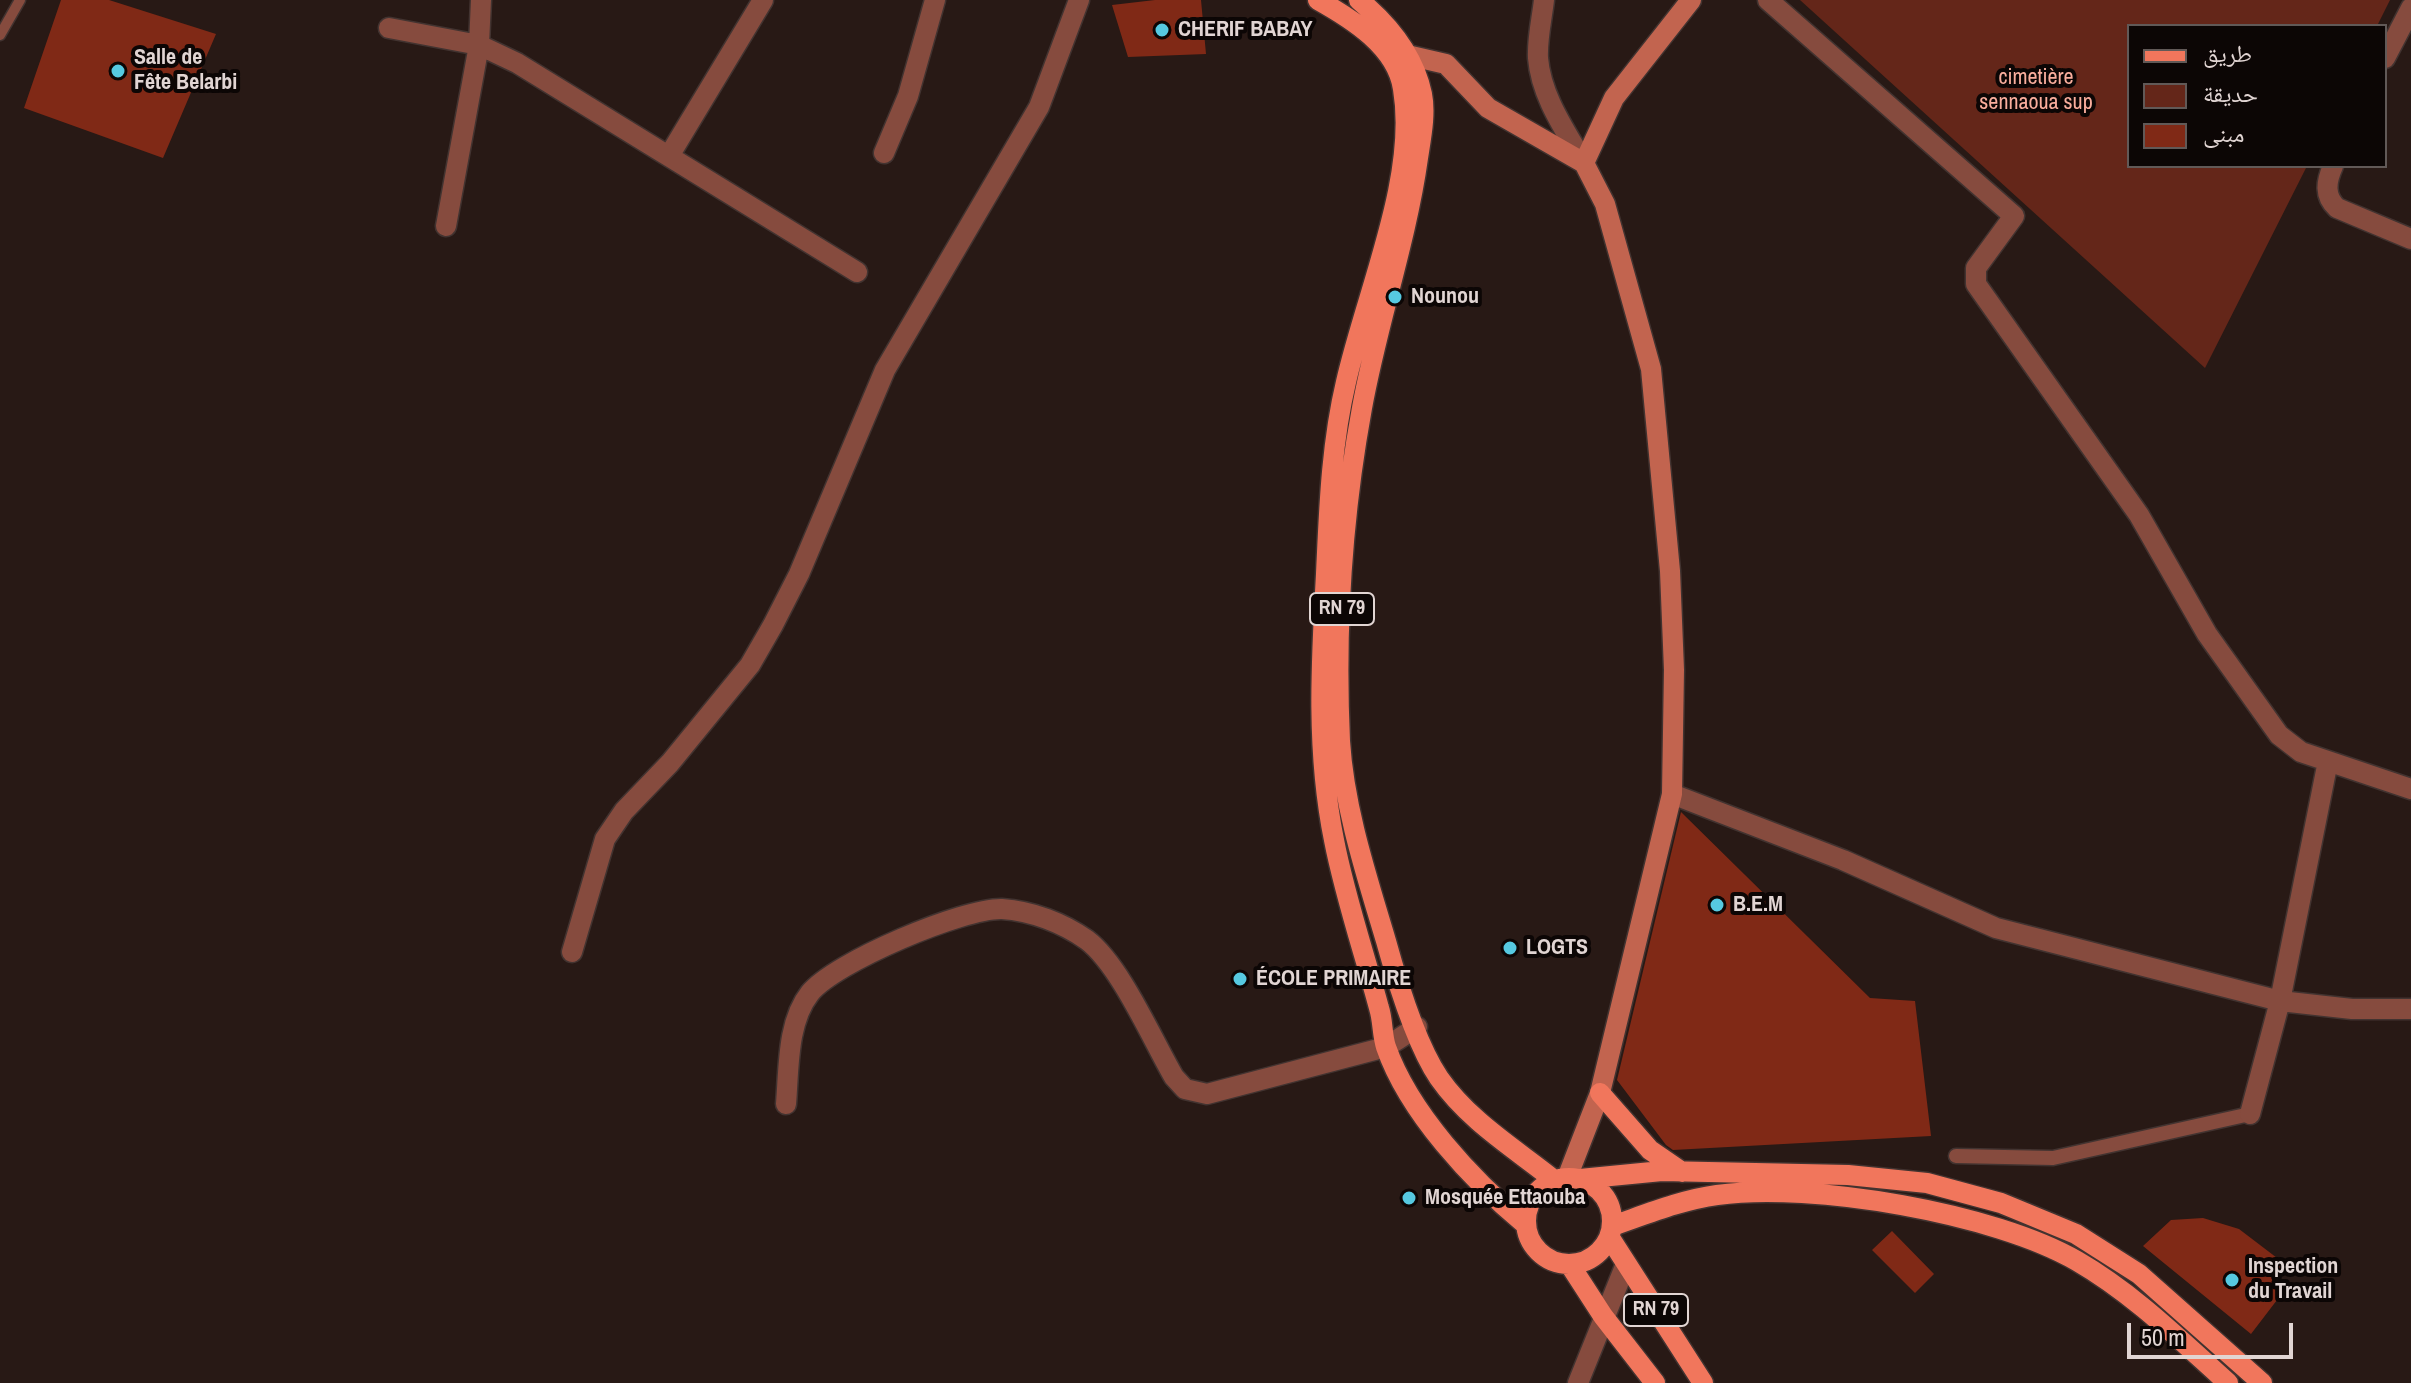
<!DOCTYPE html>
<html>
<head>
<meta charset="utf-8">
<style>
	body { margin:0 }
	#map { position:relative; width:2411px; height:1383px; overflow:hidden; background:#281915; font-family:"Archivo Narrow","Noto Naskh Arabic",sans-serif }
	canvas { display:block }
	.legend { position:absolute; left:2127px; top:24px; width:260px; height:144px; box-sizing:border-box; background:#0c0605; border:2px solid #615957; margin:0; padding:10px 14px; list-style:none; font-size:24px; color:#e1d5d3 }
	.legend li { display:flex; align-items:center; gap:16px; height:40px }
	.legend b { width:40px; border:2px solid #615957 }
	.scale { position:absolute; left:2127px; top:1323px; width:166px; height:36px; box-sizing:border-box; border:4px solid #e1d5d3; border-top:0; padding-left:10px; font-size:24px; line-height:28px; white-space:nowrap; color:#e1d5d3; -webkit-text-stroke:6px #0c0605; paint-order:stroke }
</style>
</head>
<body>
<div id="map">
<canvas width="2411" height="1383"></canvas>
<ul class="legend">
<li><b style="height:10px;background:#f1765c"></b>طريق</li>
<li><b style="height:22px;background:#642619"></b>حديقة</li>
<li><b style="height:22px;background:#802916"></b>مبنى</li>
</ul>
<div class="scale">50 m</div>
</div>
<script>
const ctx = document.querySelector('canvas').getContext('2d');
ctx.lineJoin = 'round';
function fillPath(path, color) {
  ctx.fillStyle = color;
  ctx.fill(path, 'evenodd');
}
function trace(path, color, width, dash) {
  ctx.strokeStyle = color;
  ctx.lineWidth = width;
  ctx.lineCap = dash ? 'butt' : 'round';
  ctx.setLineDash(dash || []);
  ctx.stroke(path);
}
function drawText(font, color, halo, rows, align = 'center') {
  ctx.font = font + ' "Archivo Narrow",sans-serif';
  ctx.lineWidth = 8;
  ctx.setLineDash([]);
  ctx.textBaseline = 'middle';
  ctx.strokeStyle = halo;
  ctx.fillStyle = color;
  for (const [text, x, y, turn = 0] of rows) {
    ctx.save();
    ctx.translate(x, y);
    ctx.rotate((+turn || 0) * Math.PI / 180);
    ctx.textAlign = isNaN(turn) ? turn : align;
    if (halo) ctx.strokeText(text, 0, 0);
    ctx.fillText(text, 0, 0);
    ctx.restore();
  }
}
fillPath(new Path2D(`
	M 1800,0 L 2390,0 L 2377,26 L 2129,26 L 2129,166 L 2307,166 L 2205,368 Z`), '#642619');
fillPath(new Path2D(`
	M 61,0 L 109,0 L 216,34 L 163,158 L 24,108 Z
	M 1155,0 L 1201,0 L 1206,54 L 1128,57 L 1112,5 Z
	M 1681,812 L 1870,998 L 1915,1001 L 1931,1136 L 1673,1150 L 1666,1145 L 1617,1080 Z
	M 2203,1218 L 2239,1229 L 2281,1261 L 2277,1300 L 2251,1334 L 2143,1246 L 2171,1220 Z
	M 1892,1231 L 1934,1274 L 1915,1293 L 1872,1250 Z`), '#802916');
const service = new Path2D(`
	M 0,35 L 20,0`);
const pedestrian = new Path2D(`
	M 1956,1156 L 2053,1158 L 2250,1114`);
const minor = new Path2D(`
	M 1544,0 C 1542,18 1537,39 1538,58 C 1541,96 1565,130 1584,163
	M 1768,0 L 2014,216 L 1976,268 L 1976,284 L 2139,515 L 2207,634 L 2279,735 L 2301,752 L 2411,789
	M 389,28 L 479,45 L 517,63 L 857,272
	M 2385,58 L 2411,8
	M 884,153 L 908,96 L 935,0
	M 669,156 L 763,0
	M 2333,166 C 2326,182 2324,196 2337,208 L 2411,239
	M 446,226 L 479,45 L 481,0
	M 1672,794 L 1843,860 L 1996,928 L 2280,1001 L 2352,1009 L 2411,1009
	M 572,952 L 605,839 L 624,811 L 670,763 L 750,665 L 773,625 L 799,574 L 885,370 L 1039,107 L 1079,0
	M 786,1104 C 789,1068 787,1022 810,993 C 835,962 963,908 1002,909 C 1032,911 1063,923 1087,940 C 1120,965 1152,1039 1174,1077 L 1185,1089 L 1207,1094 L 1386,1047 L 1417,1027
	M 2250,1114 L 2280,1001 L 2328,761
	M 1578,1383 L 1626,1264`);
const secondary = new Path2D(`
	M 1407,55 L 1446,64 L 1488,108 L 1584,163 L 1605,204 L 1651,369 L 1670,571 L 1674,670 L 1672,794 L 1600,1093 L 1567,1178
	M 1584,163 L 1614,98 L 1691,0`);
const primary = new Path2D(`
	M 1318,0 C 1352,19 1397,47 1403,89 C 1418,178 1366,293 1346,382 C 1331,445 1329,510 1326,574 C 1321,663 1316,752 1334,840 C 1345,897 1364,952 1379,1008 C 1383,1020 1382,1035 1386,1047 C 1409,1113 1473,1181 1525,1224
	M 1359,0 C 1388,24 1414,56 1422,94 C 1426,114 1421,138 1418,158 C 1406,243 1377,324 1362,408 C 1342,517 1335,631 1340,741 C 1344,808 1367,877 1386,941 C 1397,981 1416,1044 1439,1078 C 1469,1121 1514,1148 1554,1180
	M 1600,1093 L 1650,1150 L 1682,1172
	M1526 1221a43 43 0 1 1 86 0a43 43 0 1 1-86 0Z
	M 1580,1179 L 1662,1171 L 1848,1175 L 1927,1183 L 2001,1203 L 2076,1234 L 2139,1274 L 2262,1383
	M 1612,1226 C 1647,1214 1681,1200 1717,1195 C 1813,1182 1994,1213 2077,1261 C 2134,1294 2180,1340 2228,1383
	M 1610,1238 L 1703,1383
	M 1570,1265 L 1603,1316 L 1655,1383`);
trace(service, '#423330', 13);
trace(pedestrian, '#423330', 17);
trace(minor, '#423330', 23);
trace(secondary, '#423330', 23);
trace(primary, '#423330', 23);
trace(service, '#864b3e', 10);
trace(pedestrian, '#864b3e', 14);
trace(minor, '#864b3e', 20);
trace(secondary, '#c2644f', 20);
trace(primary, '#f1765c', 20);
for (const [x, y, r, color] of [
	[1162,30,8,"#56c9e1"],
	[118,71,8,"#56c9e1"],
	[1395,297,8,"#56c9e1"],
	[1717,905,8,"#56c9e1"],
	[1510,948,8,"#56c9e1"],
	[1240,979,8,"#56c9e1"],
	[1409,1198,8,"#56c9e1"],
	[2232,1280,8,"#56c9e1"]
]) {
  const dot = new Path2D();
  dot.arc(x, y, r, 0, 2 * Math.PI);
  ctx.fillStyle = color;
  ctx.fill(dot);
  trace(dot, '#0c0605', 3);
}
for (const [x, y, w] of [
	[1342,609,64],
	[1656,1310,64]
]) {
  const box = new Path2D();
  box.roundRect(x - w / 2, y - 16, w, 32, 6);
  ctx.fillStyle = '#0c0605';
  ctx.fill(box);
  trace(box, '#e1d5d3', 2);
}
drawText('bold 20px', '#e1d5d3', null, [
	["RN 79",1342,609],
	["RN 79",1656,1310]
]);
drawText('bold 22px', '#e1d5d3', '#0c0605', [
	["CHERIF BABAY",1178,30],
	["Salle de",134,58],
	["Fête Belarbi",134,83],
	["Nounou",1411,297],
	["B.E.M",1733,905],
	["LOGTS",1526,948],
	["ÉCOLE PRIMAIRE",1256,979],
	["Mosquée Ettaouba",1425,1198],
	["Inspection",2248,1267],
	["du Travail",2248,1292]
], 'left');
drawText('22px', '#faae9d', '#0c0605', [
	["cimetière",2036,78],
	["sennaoua sup",2036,103]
]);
</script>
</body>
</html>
